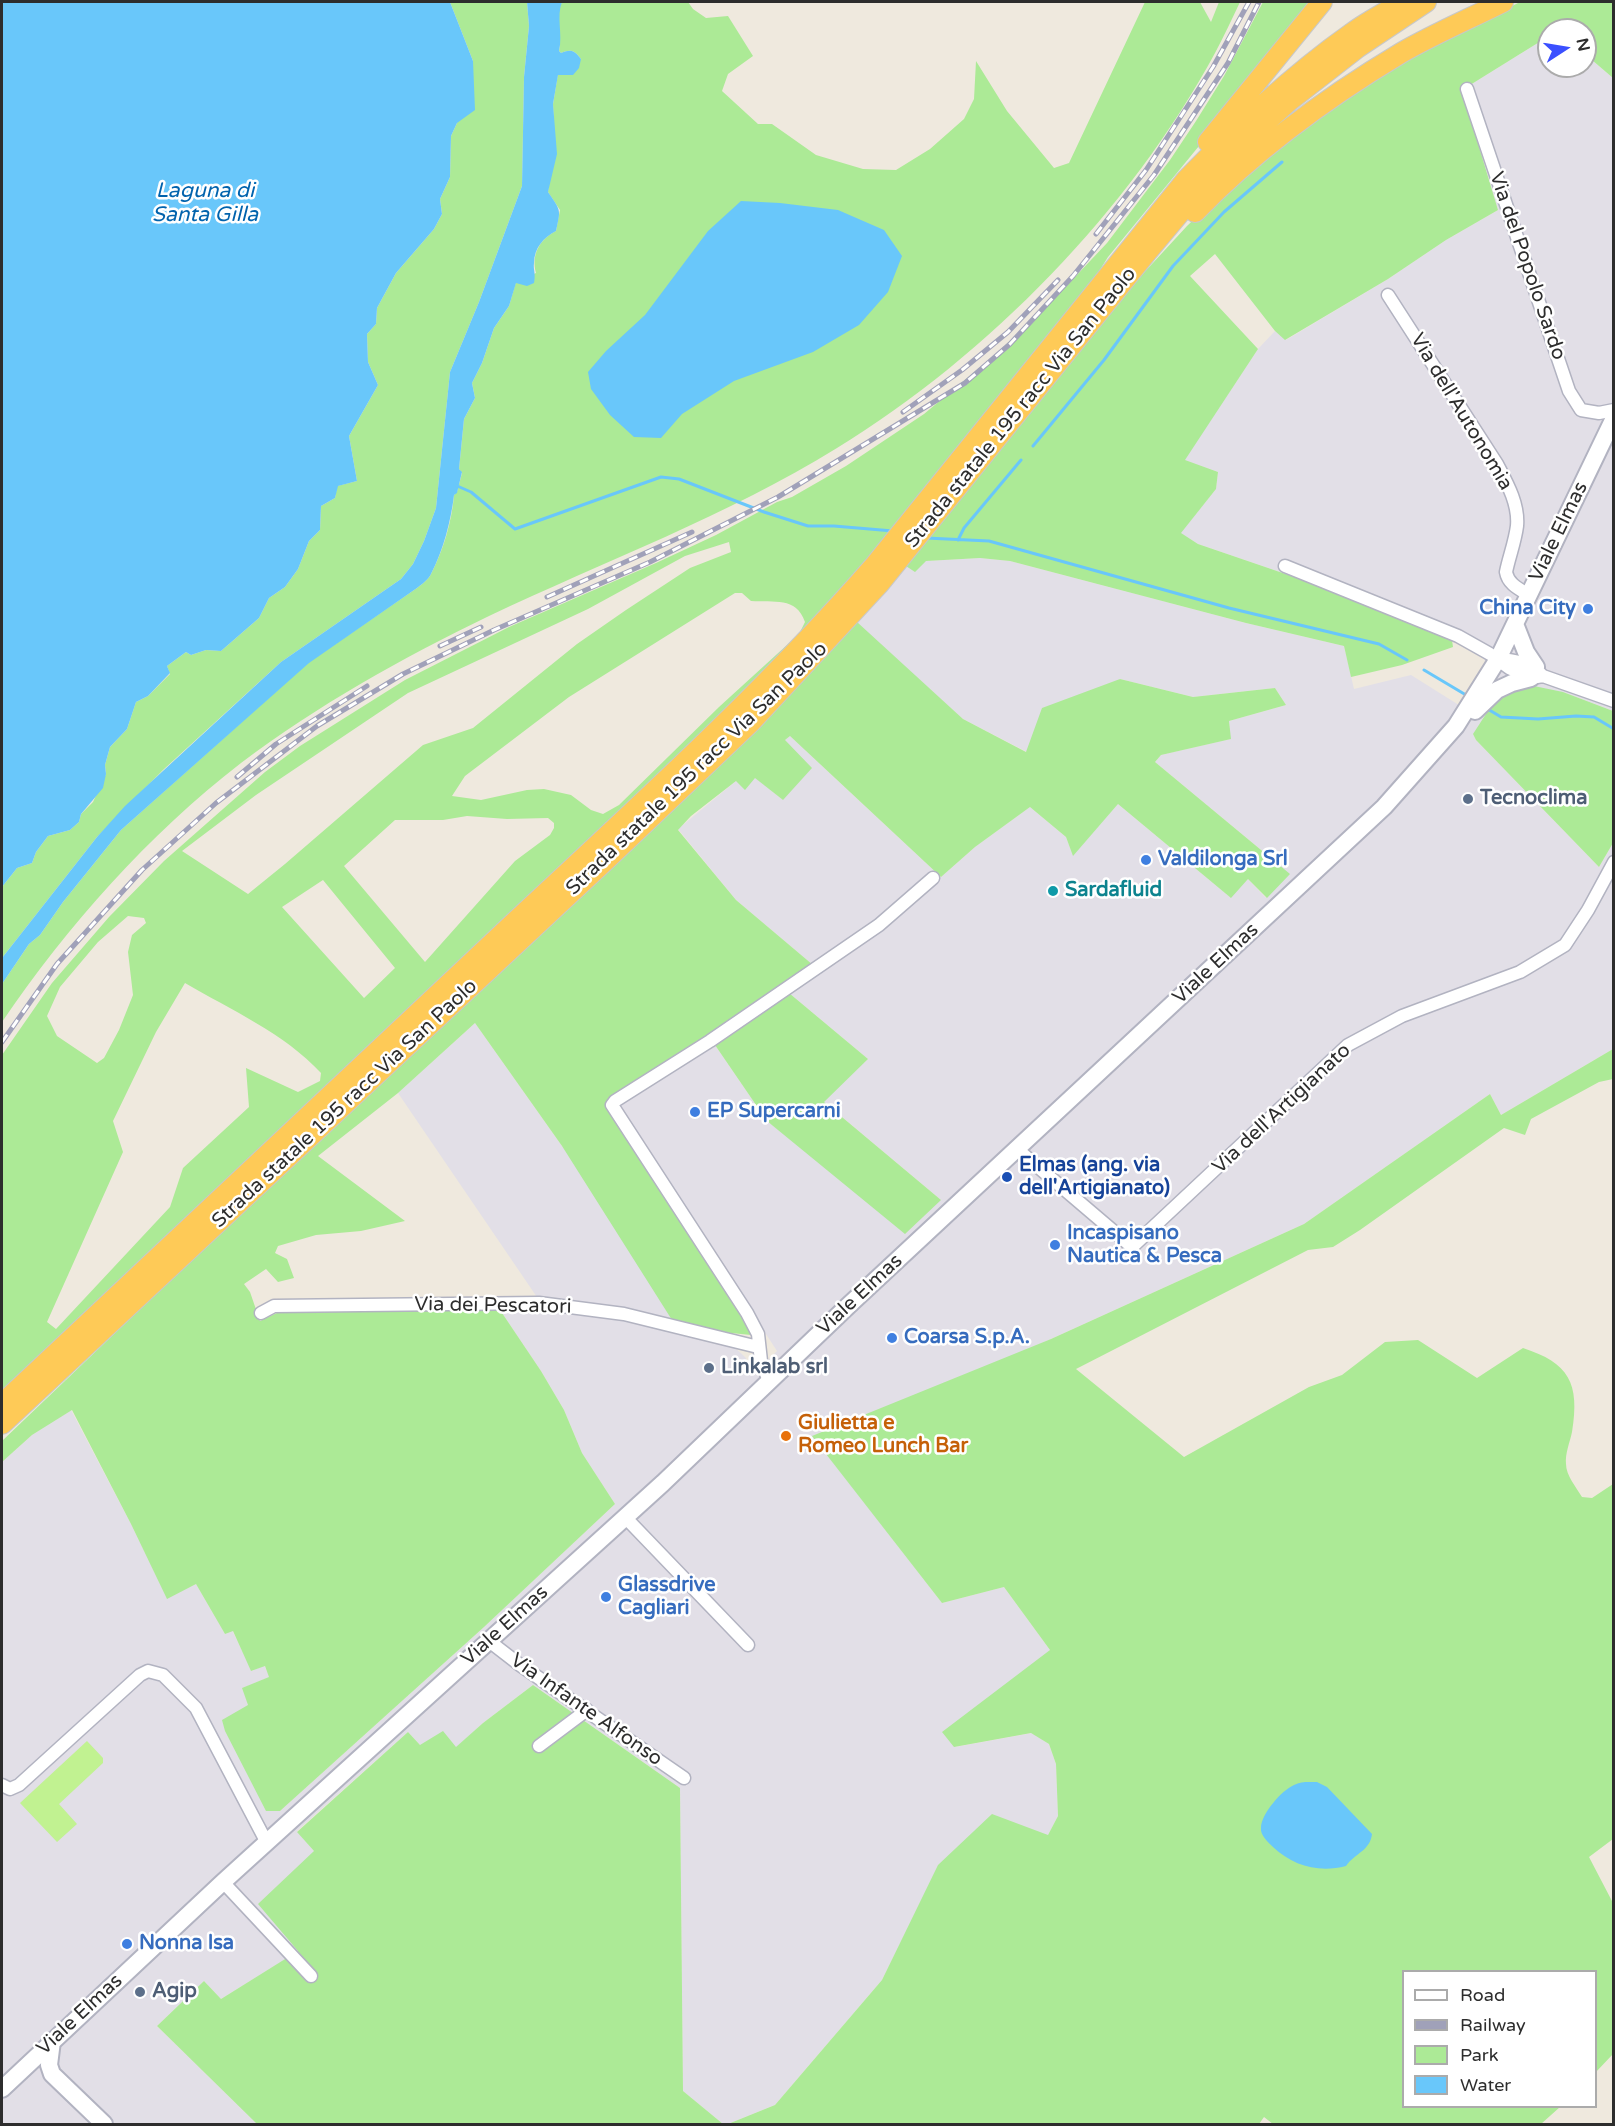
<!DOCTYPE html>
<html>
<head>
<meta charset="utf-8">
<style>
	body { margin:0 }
	#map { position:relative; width:1615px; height:2126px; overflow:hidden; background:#efe9de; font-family:"Varela Round",sans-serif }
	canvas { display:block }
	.frame { position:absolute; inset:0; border:3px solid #2d2d2d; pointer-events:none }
	.legend { position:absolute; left:1402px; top:1970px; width:195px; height:138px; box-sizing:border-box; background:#fff; border:2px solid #ababab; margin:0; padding:8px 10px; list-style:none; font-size:18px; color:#2d2d2d }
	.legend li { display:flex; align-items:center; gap:12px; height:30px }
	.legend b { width:30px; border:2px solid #ababab }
	.north { position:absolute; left:1537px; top:18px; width:60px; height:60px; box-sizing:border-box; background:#fff; border:2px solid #ababab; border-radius:50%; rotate:78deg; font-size:16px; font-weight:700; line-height:24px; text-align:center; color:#2d2d2d }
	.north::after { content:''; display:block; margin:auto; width:21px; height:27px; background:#3b50ff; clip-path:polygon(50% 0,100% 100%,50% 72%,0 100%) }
</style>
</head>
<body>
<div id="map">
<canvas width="1615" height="2126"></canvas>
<div class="frame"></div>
<ul class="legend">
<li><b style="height:8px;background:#fff"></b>Road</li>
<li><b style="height:8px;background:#a0a1b9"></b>Railway</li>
<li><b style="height:16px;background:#acea96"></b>Park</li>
<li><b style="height:16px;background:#69c7fa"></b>Water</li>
</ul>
<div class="north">N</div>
</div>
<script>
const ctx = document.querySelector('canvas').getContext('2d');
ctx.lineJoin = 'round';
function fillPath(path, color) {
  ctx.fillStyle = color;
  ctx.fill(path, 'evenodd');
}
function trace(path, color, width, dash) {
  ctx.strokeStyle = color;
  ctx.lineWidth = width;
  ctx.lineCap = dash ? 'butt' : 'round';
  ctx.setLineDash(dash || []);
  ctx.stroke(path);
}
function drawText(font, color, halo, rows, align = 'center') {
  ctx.font = font + ' "Varela Round",sans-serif';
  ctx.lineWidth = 5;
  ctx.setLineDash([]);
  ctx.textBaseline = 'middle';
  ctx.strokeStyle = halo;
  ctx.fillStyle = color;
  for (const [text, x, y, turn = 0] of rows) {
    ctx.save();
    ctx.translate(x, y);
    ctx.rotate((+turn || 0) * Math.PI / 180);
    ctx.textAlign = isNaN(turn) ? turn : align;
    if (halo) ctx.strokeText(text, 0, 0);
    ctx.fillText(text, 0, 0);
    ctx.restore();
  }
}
fillPath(new Path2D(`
	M 1549,36 L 1549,66 L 1585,66 L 1585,54 L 1613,78 L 1613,711 L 1563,692 L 1473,734 L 1476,740 L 1599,867 L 1613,843 L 1613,1049 L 1501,1115 L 1490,1094 L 1304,1224 L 1018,1354 L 813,1436 L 942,1603 L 1004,1587 L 1050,1650 L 955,1747 L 1032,1733 L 1049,1744 L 1056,1764 L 1058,1816 L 1048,1835 L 939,1865 L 882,1980 L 775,2105 L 728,2124 L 723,2124 L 683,2091 L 680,1788 L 533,1685 L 483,1723 L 456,1748 L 420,1745 L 408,1732 L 297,1831 L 314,1851 L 299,1951 L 221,1999 L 204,1981 L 157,2026 L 257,2124 L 2,2124 L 2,1462 L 32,1435 L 71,1410 L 131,1524 L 167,1598 L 196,1584 L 225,1634 L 232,1630 L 252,1671 L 264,1665 L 270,1677 L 243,1688 L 280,1811 L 484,1627 L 615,1504 L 582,1453 L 564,1410 L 541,1371 L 498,1307 L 543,1306 L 398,1093 L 475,1023 L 562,1146 L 730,1343 L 745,1357 L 756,1372 L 777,1351 L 617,1105 L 715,1045 L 767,1121 L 799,1145 L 941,1200 L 823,1101 L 868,1059 L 789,993 L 813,965 L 736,900 L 678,829 L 736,781 L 755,777 L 783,800 L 785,740 L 790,736 L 941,877 L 975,847 L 1030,807 L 1066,837 L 1073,855 L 1118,804 L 1230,897 L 1248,879 L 1266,898 L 1266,854 L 1155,762 L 1161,755 L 1230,739 L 1229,721 L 1286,705 L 1275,688 L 1193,697 L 1120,679 L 1027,752 L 963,719 L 856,623 L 906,566 L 925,561 L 980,558 L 1010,561 L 1246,623 L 1344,646 L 1354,689 L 1411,675 L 1462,707 L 1486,664 L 1484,659 L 1452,640 L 1356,602 L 1347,595 L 1198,544 L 1180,533 L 1216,489 L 1218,472 L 1184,460 L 1258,349 L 1275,331 L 1286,340 L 1388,279 L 1446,240 L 1498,210 L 1462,90 Z`), '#e2dfe7');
fillPath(new Path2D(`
	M 450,2 L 527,2 L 529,26 L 524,77 L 522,186 L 479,302 L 450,372 L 436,508 L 424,541 L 413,564 L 401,579 L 281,662 L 163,770 L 97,837 L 2,958 L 2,887 L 17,868 L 32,863 L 36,852 L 48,836 L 70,830 L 79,822 L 81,814 L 93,802 L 106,774 L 105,765 L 110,747 L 127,729 L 136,702 L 148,696 L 170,674 L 167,666 L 186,652 L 191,655 L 206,650 L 221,651 L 259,618 L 269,598 L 285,587 L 298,569 L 309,541 L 320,530 L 321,506 L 335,498 L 337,486 L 357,481 L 349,436 L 378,385 L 368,362 L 367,334 L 376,324 L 377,308 L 396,273 L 434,229 L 442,214 L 440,199 L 450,177 L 451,136 L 457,123 L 473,61 Z
	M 562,2 L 688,2 L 693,9 L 706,18 L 728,16 L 753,56 L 728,74 L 722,91 L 758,124 L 772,124 L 816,155 L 863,169 L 896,170 L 930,149 L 964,119 L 974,99 L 976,61 L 1007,111 L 1054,168 L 1069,163 L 1145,2 L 1200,2 L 1211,22 L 1219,2 L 1240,2 C 1232,19 1224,36 1215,53 C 1130,210 989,355 837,448 C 727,516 605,561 489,616 C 402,658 318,705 241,763 C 148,835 68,925 2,1022 L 2,984 L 29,944 L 40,935 L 63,902 L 121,830 L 309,662 L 417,588 C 422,584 428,580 431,574 C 443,551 452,521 454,495 L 457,492 L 462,473 L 459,469 L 464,419 L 475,398 L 472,383 L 482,363 L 494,328 L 509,306 L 516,282 L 536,273 C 531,254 540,239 556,231 L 560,210 L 548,192 L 554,126 L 553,104 L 558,74 L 581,59 C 574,50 571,49 561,53 L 559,51 C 563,35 554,17 562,2 Z
	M 1263,2 L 1317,2 L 1108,257 L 1091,284 L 1104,316 L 1187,226 L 1240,175 L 1388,69 L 1520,2 L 1613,2 L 1613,78 L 1585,54 L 1585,30 L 1549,30 L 1549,36 L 1462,90 L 1498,210 L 1446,240 L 1388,279 L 1285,340 L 1275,331 L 1215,254 L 1190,276 L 1258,349 L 1185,460 L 1218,472 L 1216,489 L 1181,533 L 1198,544 L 1347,595 L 1356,602 L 1452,640 L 1453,647 L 1402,665 L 1351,677 L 1344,646 L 1246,623 L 1010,561 L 980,558 L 926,561 L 915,572 L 906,566 L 857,622 L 963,719 L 1026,752 L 1042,708 L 1120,679 L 1193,697 L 1275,688 L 1286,705 L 1229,721 L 1231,739 L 1161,755 L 1155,762 L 1290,874 L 1267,898 L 1248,879 L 1231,898 L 1118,804 L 1073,856 L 1066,837 L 1030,807 L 975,847 L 941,877 L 790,736 L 785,740 L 812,768 L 783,800 L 755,778 L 745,790 L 736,781 L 691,816 L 678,830 L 736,900 L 813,965 L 610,1100 L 746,1321 L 751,1335 L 721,1332 L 672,1320 L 562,1146 L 475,1023 L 398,1093 L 318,1156 L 405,1221 L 361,1231 L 316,1235 L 278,1246 L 275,1253 L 287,1259 L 294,1278 L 278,1282 L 266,1269 L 244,1284 L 250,1292 L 260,1321 L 279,1312 L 498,1307 L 541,1371 L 564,1410 L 582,1453 L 615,1504 L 484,1627 L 280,1811 L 266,1811 L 225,1731 L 222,1720 L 248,1705 L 242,1688 L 269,1677 L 265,1666 L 251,1671 L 233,1631 L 225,1634 L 196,1584 L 167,1599 L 131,1524 L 72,1410 L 32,1435 L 2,1462 L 2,1441 L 841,640 L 822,614 L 684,752 L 2,1393 L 2,1055 L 52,983 L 109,917 L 164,861 L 265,772 L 300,746 L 405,680 L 509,627 L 656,563 L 716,535 L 777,502 L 792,497 L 846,466 L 924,414 L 996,354 L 1058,295 L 1107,243 L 1170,160 L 1196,121 L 1224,76 ZM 729,542 L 731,552 L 690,568 L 626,610 L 577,644 L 473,728 L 423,745 L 285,864 L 248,894 L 182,851 L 256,795 L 408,693 L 588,609 L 685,556 ZM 735,593 L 742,593 L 751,601 C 774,603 796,596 805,622 L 799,634 L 719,707 L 619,805 L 603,814 L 591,810 L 571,795 L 544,789 L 527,790 L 481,800 L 452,796 L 465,776 L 569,697 ZM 467,816 L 507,819 L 548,818 L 554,823 L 554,828 L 550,835 L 515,861 L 425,962 L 344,866 L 395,820 L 443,820 ZM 323,880 L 395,968 L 364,998 L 282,907 ZM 128,916 L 144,918 L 146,923 L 132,935 L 128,952 L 133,995 L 119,1030 L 104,1058 L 97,1063 L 57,1036 L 47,1016 L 60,987 L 98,942 ZM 185,983 C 231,1010 284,1033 321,1073 L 320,1081 L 298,1092 L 246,1068 L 249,1107 L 183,1168 L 170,1207 L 56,1329 L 47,1322 L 123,1152 L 113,1121 L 156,1032 Z
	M 1529,685 L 1563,692 L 1613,711 L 1613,843 L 1599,867 L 1476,740 L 1473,734 C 1492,706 1495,694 1529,685 Z
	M 789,993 L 868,1059 L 824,1102 L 941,1200 L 905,1234 L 767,1121 L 715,1045 Z
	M 1613,1049 L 1613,1079 L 1599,1082 L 1531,1119 L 1525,1135 L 1504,1128 L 1360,1230 L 1333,1247 L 1308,1250 L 1076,1369 L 1184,1457 L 1309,1387 L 1342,1375 L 1385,1342 L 1418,1340 L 1477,1378 L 1523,1348 C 1569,1363 1580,1383 1572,1432 C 1570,1442 1565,1453 1566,1464 C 1566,1475 1576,1487 1582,1497 L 1592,1498 L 1613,1484 L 1613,1839 L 1589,1857 L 1613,1903 L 1613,2054 L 1596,2072 L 1596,1972 L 1404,1972 L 1404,2106 L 1560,2107 L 1541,2124 L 1273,2124 L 1264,2117 L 1259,2124 L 728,2124 L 775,2105 L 882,1980 L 938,1865 L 992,1814 L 1048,1835 L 1058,1816 L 1056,1764 L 1049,1744 L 1031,1733 L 954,1747 L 942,1732 L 1050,1650 L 1004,1587 L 942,1603 L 812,1436 L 1051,1339 L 1304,1224 L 1490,1094 L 1501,1115 Z
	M 533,1685 L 680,1788 L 683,2091 L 723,2124 L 257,2124 L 157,2026 L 204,1981 L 221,1999 L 298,1951 L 258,1904 L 314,1851 L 297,1832 L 408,1732 L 420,1745 L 443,1731 L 456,1747 L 483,1723 Z`), '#acea96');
fillPath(new Path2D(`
	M 87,1741 L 103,1758 L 103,1763 L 59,1804 L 77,1824 L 57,1842 L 20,1803 Z`), '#c1f291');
fillPath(new Path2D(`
	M 2,2 L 450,2 L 473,61 L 475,110 L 457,123 L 451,136 L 450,177 L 440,199 L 442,214 L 434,229 L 396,273 L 377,308 L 376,324 L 367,334 L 368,362 L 378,385 L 349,436 L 357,481 L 338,486 L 335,498 L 321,506 L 320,530 L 309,541 L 298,569 L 285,587 L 269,598 L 259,618 L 221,651 L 206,650 L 191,655 L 186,652 L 167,666 L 170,673 L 148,696 L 136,702 L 127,729 L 110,747 L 105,765 L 106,774 L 103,788 L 81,814 L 79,822 L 70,830 L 48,836 L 36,852 L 32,863 L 17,868 L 2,887 Z
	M 527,2 L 562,2 C 556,17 563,34 559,51 L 561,53 C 571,49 574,50 581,59 L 579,68 L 573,75 L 558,75 L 553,104 L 557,154 L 548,192 C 561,211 561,209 556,231 C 544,237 534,248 534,263 C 533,270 536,273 534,283 L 527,286 L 516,283 L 509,306 L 494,328 L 482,363 L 472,383 L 475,398 L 464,419 L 459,469 L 462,472 L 457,493 L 454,495 C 451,521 443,551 431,574 C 428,580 422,584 417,588 L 309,663 L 121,830 L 63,902 L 40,935 L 29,944 L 2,984 L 2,958 L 97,837 L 125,806 L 281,662 L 401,579 L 413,564 L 424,541 L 436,508 L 450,372 L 479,302 L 522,186 L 524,77 L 529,26 Z
	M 741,201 L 780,203 L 838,210 L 884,230 L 902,256 L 888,292 L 859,325 L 813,352 L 734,381 L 682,414 L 661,438 L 634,437 L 610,415 L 591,389 L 588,372 L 606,351 L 645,315 L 708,231 Z
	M 1317,1782 L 1327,1787 L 1372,1834 C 1370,1851 1355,1853 1346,1866 C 1319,1873 1293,1866 1273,1847 C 1268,1842 1260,1835 1261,1828 C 1261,1814 1282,1790 1294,1785 C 1301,1781 1310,1782 1317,1782 Z`), '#69c7fa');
trace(new Path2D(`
	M 1033,446 L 1104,360 L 1173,266 L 1224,212 L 1282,162
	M 455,485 L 471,492 L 515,529 L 661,477 L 679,479 L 764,512 L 808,526 L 834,526 L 893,531
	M 926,538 L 989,541 L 1229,608 L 1379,644 L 1407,660
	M 958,540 L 964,528 L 1021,460
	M 1424,670 L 1466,695
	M 1486,708 L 1501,717 L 1538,719 L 1576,716 L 1594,717 L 1614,729`), '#69c7fa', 3);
const minor = new Path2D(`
	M 1467,89 L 1569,391 L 1581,410 L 1599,413 L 1614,410
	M 1388,295 L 1497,464 C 1507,483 1519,504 1517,526 C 1515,542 1509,557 1506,572 C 1508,584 1519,589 1529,595
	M 1285,566 L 1458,636 L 1490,654 L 1509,668 L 1531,678 L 1543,676
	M 1498,659 C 1515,660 1531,663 1543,676 L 1614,701
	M 1017,1149 L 1132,1247 L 1348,1045 L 1402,1016 L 1520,972 L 1565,945 L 1588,910 L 1614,862
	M 261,1313 L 274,1306 L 539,1303 L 624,1314 L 758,1347
	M 769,1381 L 761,1361 L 758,1334 L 747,1313 L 612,1105 L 615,1101 L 710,1041 L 879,925 L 933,878
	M 625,1517 L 748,1645
	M 489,1641 L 520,1665 L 684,1778
	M 539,1746 L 587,1710
	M 2,1785 L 10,1789 L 19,1785 L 140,1675 L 148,1671 L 163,1675 L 196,1708 L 267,1843
	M 223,1882 L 311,1976`);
const secondary = new Path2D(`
	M 1515,624 L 1526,652 L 1536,667
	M 1475,711 L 1497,690 L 1512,683 L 1531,678
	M 52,2041 L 49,2065 L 52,2074 L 104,2124
	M 2,2089 L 223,1882 L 663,1483 L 849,1305 L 1384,807 L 1456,726 L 1498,659 L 1614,418`);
const trunk = new Path2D(`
	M 1208,142 L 1322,2
	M 1195,212 C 1256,149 1326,98 1401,53 C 1434,34 1469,19 1503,2
	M 2,1404 C 169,1247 336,1090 503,933 C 630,814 760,697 875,565 L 1186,180 C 1238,127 1291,76 1352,33 C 1368,21 1386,12 1403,2
	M 2,1424 L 605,861 L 751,722 L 879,584 L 1147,252 L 1225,159 L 1289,101 L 1357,48 L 1426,2`);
trace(minor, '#b2b3c1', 15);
trace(secondary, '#b2b3c1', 20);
trace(trunk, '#c8c8c8', 22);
trace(minor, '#fff', 12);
trace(secondary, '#fff', 16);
trace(trunk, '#feca57', 20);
const rail = new Path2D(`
	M 1096,234 L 1146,170 L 1213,67 L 1249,2
	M 903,412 L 962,370 L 1008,332 L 1058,280
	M 547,597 L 692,532
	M 440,646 L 481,627
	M 237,777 L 276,744 L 367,686
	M 2,1042 L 57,964 L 142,870 L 216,803 L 317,726 L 403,674 L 494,630 L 650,562 L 778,497 L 965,383 L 1010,344 L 1073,276 L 1154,175 L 1228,63 L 1259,2`);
trace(rail, '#a0a1b9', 5);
trace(rail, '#fff', 3, [9]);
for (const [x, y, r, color] of [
	[1588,609,6,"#3f7fe0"],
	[1468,799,6,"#5c6f8a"],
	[1146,860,6,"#3f7fe0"],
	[1053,891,6,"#0f9aa8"],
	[695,1112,6,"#3f7fe0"],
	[1007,1177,6,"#1a4fb4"],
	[1055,1245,6,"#3f7fe0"],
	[892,1338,6,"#3f7fe0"],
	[709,1368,6,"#5c6f8a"],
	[786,1436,6,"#e8710a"],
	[606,1597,6,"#3f7fe0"],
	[127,1944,6,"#3f7fe0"],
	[140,1992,6,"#5c6f8a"]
]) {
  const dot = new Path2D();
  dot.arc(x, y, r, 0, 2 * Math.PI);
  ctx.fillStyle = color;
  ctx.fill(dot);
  trace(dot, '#fff', 2);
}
drawText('20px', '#2d2d2d', '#fff', [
	["Via del Popolo Sardo",1527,266,71],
	["Strada statale 195 racc Via San Paolo",1021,408,-51],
	["Via dell'Autonomia",1461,412,59],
	["Viale Elmas",1559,532,-64],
	["Strada statale 195 racc Via San Paolo",697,769,-44],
	["Viale Elmas",1216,964,-43],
	["Strada statale 195 racc Via San Paolo",345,1104,-43],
	["Via dell'Artigianato",1282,1109,-43],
	["Viale Elmas",860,1295,-43],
	["Via dei Pescatori",493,1306,1],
	["Viale Elmas",505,1626,-42],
	["Via Infante Alfonso",586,1710,35],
	["Viale Elmas",80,2015,-43]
]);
drawText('bold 20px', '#366cbe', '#fff', [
	["China City",1576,609,"right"],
	["Valdilonga Srl",1158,860],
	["EP Supercarni",707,1112],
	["Incaspisano",1067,1234],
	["Nautica & Pesca",1067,1257],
	["Coarsa S.p.A.",904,1338],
	["Glassdrive",618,1586],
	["Cagliari",618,1609],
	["Nonna Isa",139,1944]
], 'left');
drawText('bold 20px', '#4e5e75', '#fff', [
	["Tecnoclima",1480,799],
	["Linkalab srl",721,1368],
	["Agip",152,1992]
], 'left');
drawText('bold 20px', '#0d838f', '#fff', [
	["Sardafluid",1065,891]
], 'left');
drawText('bold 20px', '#164399', '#fff', [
	["Elmas (ang. via",1019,1166],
	["dell'Artigianato)",1019,1189]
], 'left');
drawText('bold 20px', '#c56008', '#fff', [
	["Giulietta e",798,1424],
	["Romeo Lunch Bar",798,1447]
], 'left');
drawText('italic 21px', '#0163ad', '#fff', [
	["Laguna di",205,191],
	["Santa Gilla",205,215]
]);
</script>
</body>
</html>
